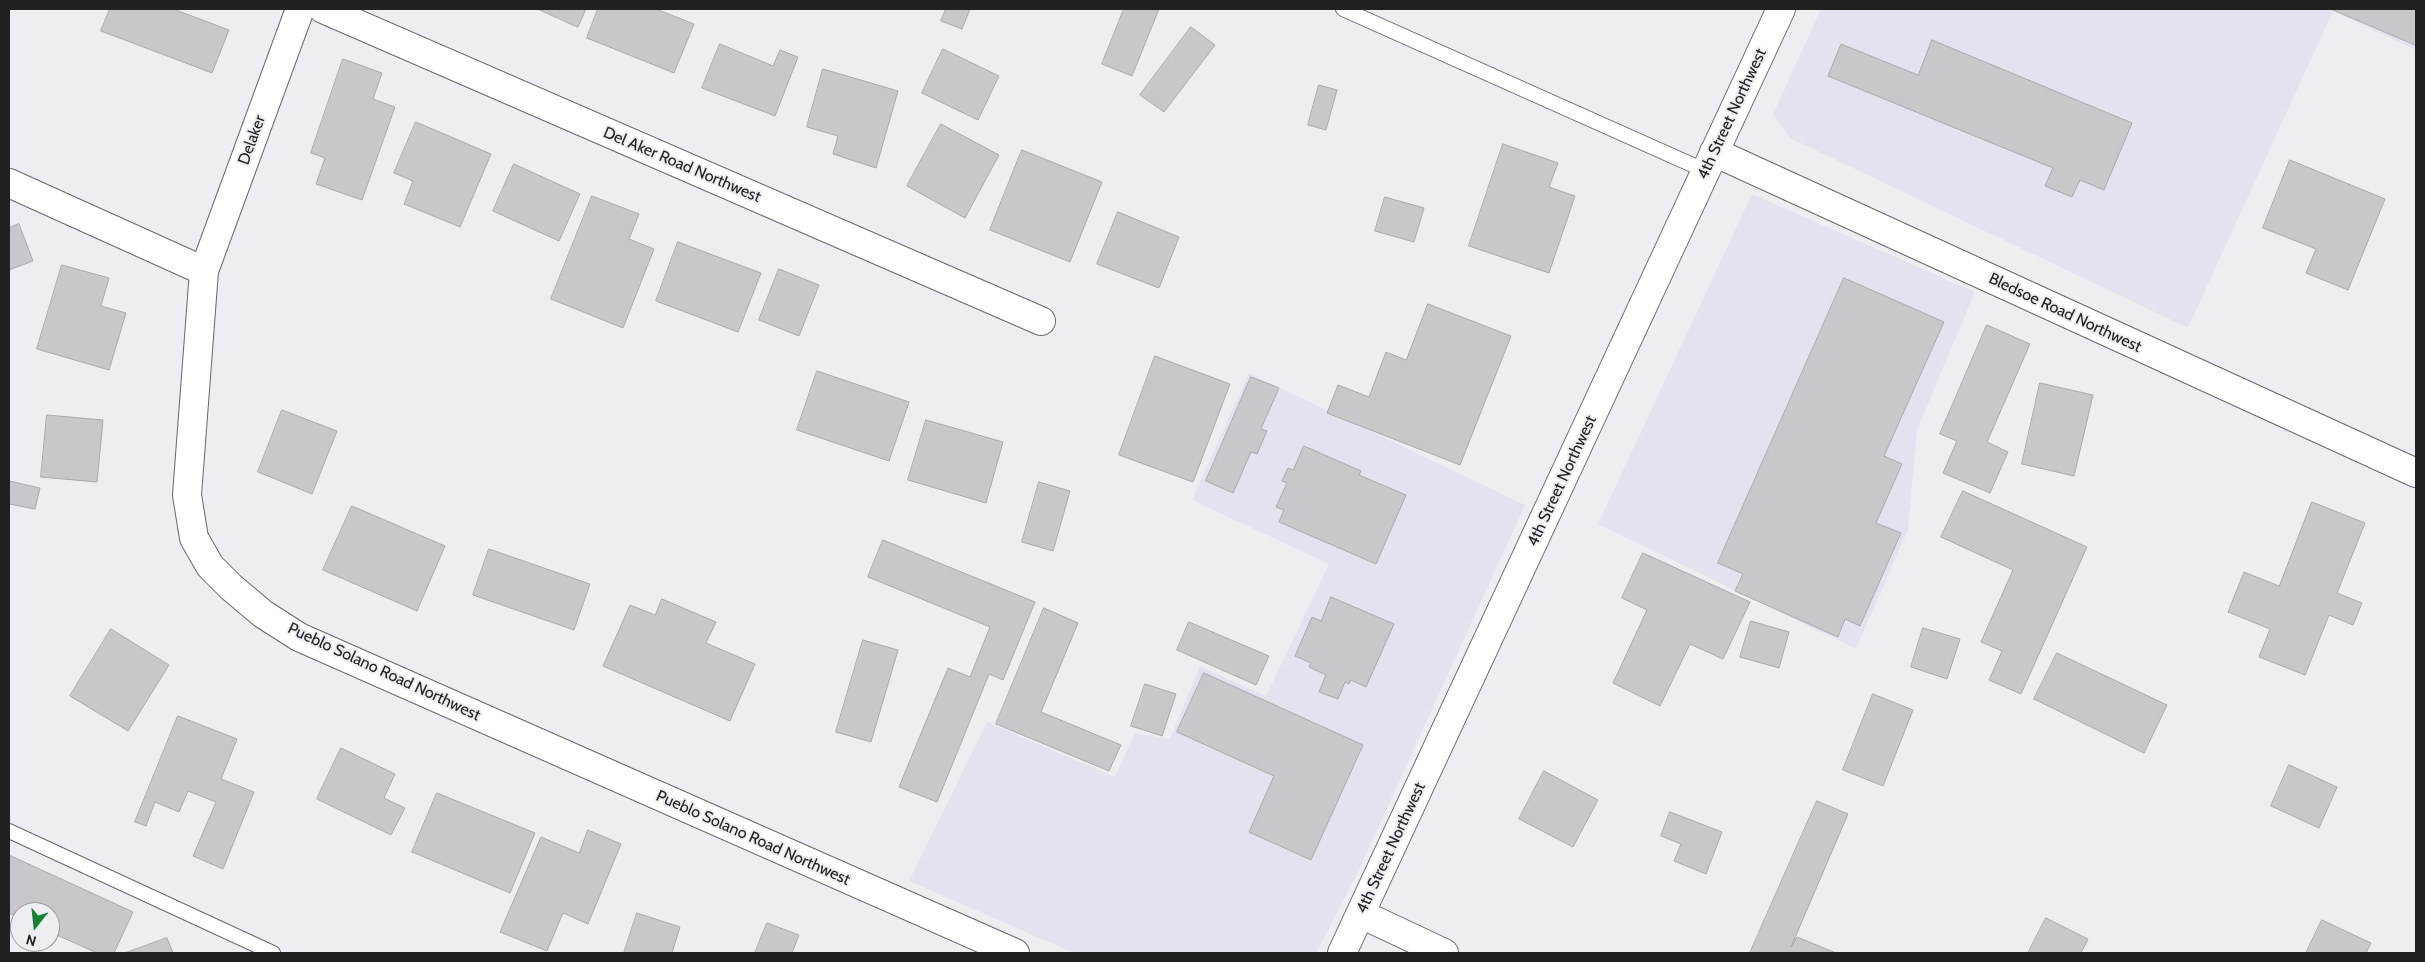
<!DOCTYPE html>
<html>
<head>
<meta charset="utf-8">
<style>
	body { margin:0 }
	#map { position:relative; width:2425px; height:962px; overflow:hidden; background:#eeeef2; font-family:Cabin,sans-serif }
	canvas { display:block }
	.frame { position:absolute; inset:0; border:10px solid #212122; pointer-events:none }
	.north { position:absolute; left:10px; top:902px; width:50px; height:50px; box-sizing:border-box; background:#eeeef2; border:1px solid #9c9c9f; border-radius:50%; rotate:196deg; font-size:14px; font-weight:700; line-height:20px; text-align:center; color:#212122 }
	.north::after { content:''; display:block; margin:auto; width:18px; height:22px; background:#1a8034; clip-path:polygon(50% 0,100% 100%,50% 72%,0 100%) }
</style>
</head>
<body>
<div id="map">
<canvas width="2425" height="962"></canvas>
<div class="frame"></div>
<div class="north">N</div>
</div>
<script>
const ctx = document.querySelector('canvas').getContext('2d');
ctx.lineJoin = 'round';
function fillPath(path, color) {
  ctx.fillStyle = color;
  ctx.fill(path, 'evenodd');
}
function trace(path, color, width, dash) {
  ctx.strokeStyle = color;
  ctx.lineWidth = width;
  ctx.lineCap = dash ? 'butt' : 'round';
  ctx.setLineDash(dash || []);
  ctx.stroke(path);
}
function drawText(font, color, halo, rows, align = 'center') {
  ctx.font = font + ' Cabin,sans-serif';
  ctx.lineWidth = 4;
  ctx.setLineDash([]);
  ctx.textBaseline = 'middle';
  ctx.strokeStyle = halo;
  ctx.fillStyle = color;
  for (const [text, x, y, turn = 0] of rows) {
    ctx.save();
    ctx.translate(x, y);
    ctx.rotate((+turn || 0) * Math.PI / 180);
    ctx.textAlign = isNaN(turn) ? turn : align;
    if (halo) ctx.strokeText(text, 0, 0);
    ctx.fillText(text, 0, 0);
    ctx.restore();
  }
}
fillPath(new Path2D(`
	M 1821,9 L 2416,9 L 2416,50 L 2333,11 L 2188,328 L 1790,138 L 1773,114 Z
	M 1752,194 L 1975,292 L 1917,430 L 1908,530 L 1856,649 L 1598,524 Z
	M 1249,373 L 1525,505 L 1358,872 L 1316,953 L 1074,953 L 909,881 L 987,722 L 1115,777 L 1135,733 L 1170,739 L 1200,666 L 1266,696 L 1329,564 L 1192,500 Z`), '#e2e3ee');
const building = new Path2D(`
	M 110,9 L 173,9 L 229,30 L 212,73 L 101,31 Z
	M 538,9 L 586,9 L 578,27 Z
	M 598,9 L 656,9 L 694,24 L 674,73 L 587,38 Z
	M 946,9 L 970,9 L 962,29 L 941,21 Z
	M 1124,9 L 1159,9 L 1132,76 L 1102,64 Z
	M 2331,9 L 2416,9 L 2416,45 Z
	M 1191,27 L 1215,45 L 1164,112 L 1140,95 Z
	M 1932,40 L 2132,123 L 2104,190 L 2080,180 L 2072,197 L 2045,186 L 2053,168 L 1828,76 L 1841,44 L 1918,75 Z
	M 720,44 L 773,66 L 780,50 L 798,57 L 775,116 L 702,88 Z
	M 943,49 L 999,76 L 978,120 L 922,93 Z
	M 343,59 L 382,73 L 373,99 L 395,107 L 362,200 L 316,184 L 325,158 L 311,153 Z
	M 823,69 L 898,91 L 876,168 L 833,154 L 838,136 L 807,127 Z
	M 1319,85 L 1337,90 L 1326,130 L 1308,125 Z
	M 416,122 L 491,154 L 460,227 L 404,204 L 413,181 L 394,173 Z
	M 941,124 L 999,155 L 965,218 L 907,186 Z
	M 1503,144 L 1558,163 L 1549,187 L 1575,196 L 1549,273 L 1469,246 Z
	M 1022,150 L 1102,182 L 1070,262 L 990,230 Z
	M 2290,160 L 2385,199 L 2348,290 L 2306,273 L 2316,249 L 2263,228 Z
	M 514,164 L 580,194 L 559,241 L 493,211 Z
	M 592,196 L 639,214 L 629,239 L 654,249 L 623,328 L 551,299 Z
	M 1385,197 L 1424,208 L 1414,242 L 1375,231 Z
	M 1118,212 L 1179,237 L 1159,288 L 1097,264 Z
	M 19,224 L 33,261 L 9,270 L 9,228 Z
	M 678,242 L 761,273 L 738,332 L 656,301 Z
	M 62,265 L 109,278 L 101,306 L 126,313 L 109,370 L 37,349 Z
	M 779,269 L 819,285 L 799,336 L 759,320 Z
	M 1844,278 L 1944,322 L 1884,456 L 1902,464 L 1876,523 L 1901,533 L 1860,626 L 1845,619 L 1838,637 L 1735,591 L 1743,574 L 1718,563 Z
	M 1428,304 L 1511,336 L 1460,465 L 1327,413 L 1338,385 L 1369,397 L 1386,352 L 1406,360 Z
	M 1987,325 L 2030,344 L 1987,442 L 2008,452 L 1990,493 L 1943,473 L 1957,441 L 1940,434 Z
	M 1155,356 L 1230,384 L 1193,482 L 1119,455 Z
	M 817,371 L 909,402 L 889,461 L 797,430 Z
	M 1251,377 L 1279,388 L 1261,429 L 1267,431 L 1257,454 L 1251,452 L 1233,493 L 1206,481 Z
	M 2040,383 L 2093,395 L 2074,476 L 2022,464 Z
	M 282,410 L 337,431 L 312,494 L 258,472 Z
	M 47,415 L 103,420 L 97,482 L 41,477 Z
	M 926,420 L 1003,442 L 986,503 L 908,480 Z
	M 1304,446 L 1361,471 L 1359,475 L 1406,495 L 1376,564 L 1279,522 L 1284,510 L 1276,507 L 1287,483 L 1282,481 L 1288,468 L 1293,470 Z
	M 9,481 L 40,488 L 35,509 L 9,504 Z
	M 1039,482 L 1070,491 L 1053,551 L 1022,542 Z
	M 1963,491 L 2087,547 L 2021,694 L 1989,680 L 2002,651 L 1981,642 L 2013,570 L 1941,537 Z
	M 2312,502 L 2365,523 L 2337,593 L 2362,603 L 2353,625 L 2329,615 L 2305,675 L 2259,657 L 2270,629 L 2228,612 L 2244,572 L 2279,586 Z
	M 352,506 L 445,546 L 417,611 L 323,570 Z
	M 883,540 L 1035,602 L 1003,680 L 989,674 L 937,802 L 899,787 L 948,668 L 970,677 L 990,627 L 868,577 Z
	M 489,549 L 590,584 L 574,630 L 473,595 Z
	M 1643,553 L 1750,602 L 1723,659 L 1690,644 L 1660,706 L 1613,683 L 1647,610 L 1622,598 Z
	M 1331,597 L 1394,624 L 1366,687 L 1351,680 L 1349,684 L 1345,682 L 1338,699 L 1319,692 L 1326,675 L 1309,667 L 1311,663 L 1295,656 L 1312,617 L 1321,621 Z
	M 662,599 L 716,622 L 706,643 L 755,664 L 730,721 L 603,666 L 630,605 L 655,615 Z
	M 1044,608 L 1078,623 L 1041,712 L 1121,745 L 1109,771 L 996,724 Z
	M 1751,621 L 1789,632 L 1779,668 L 1740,657 Z
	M 1189,622 L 1269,656 L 1256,685 L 1177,650 Z
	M 1923,628 L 1960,639 L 1947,679 L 1911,667 Z
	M 111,629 L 169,665 L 128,731 L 70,696 Z
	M 863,640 L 898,650 L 871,742 L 836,732 Z
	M 2057,653 L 2167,705 L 2144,753 L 2034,699 Z
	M 1204,673 L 1363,745 L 1311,860 L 1249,832 L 1274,776 L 1177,732 Z
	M 1145,684 L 1176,694 L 1162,736 L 1131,726 Z
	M 1873,694 L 1913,710 L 1883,786 L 1843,770 Z
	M 178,716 L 237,739 L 221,779 L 254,792 L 223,869 L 193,856 L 216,802 L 188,791 L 179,812 L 155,802 L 146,826 L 135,822 Z
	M 341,748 L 395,774 L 384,798 L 405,808 L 391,835 L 317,799 Z
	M 2289,765 L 2337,787 L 2319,828 L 2271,806 Z
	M 1544,771 L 1598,800 L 1573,847 L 1519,819 Z
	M 437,793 L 535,833 L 510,893 L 412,852 Z
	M 1817,801 L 1848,814 L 1791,947 L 1797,937 L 1836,953 L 1750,953 Z
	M 1670,812 L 1722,832 L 1706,874 L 1674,861 L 1681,844 L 1661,836 Z
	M 588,830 L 621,844 L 588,924 L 563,913 L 547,951 L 500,932 L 541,837 L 579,853 Z
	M 9,855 L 133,912 L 114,953 L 97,953 L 50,932 L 50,912 L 20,912 L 20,918 L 9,913 Z
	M 637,913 L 680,927 L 672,953 L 624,953 Z
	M 2046,918 L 2088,939 L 2081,953 L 2028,953 Z
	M 2322,920 L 2371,943 L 2366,953 L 2306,953 Z
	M 767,923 L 799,935 L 792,953 L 755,953 Z
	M 167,938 L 173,953 L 125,953 Z`);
fillPath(building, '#c8c8cc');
trace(building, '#a9a9ad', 1);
const lane = new Path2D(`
	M 1343,9 L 1706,171
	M 9,831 L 273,953`);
const street = new Path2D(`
	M 300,9 L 204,271 L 187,495 L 194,538 L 210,566 L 231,587 L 263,614 L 299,637 L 1015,953
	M 323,9 L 1041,321
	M 1714,152 L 2416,473
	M 9,183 L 204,271
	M 1361,914 L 1444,953`);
const secondary = new Path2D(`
	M 1342,953 L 1781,9`);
trace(lane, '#68686b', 16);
trace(street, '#68686b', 30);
trace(secondary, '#68686b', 30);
trace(lane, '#fff', 14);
trace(street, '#fff', 28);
trace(secondary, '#fff', 28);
drawText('16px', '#212122', '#eeeef2', [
	["4th Street Northwest",1732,114,-65],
	["Delaker",252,140,-70],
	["Del Aker Road Northwest",682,165,23],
	["Bledsoe Road Northwest",2065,313,25],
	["4th Street Northwest",1562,481,-65],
	["Pueblo Solano Road Northwest",384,672,25],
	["Pueblo Solano Road Northwest",753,838,24],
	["4th Street Northwest",1391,848,-65]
]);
</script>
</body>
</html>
